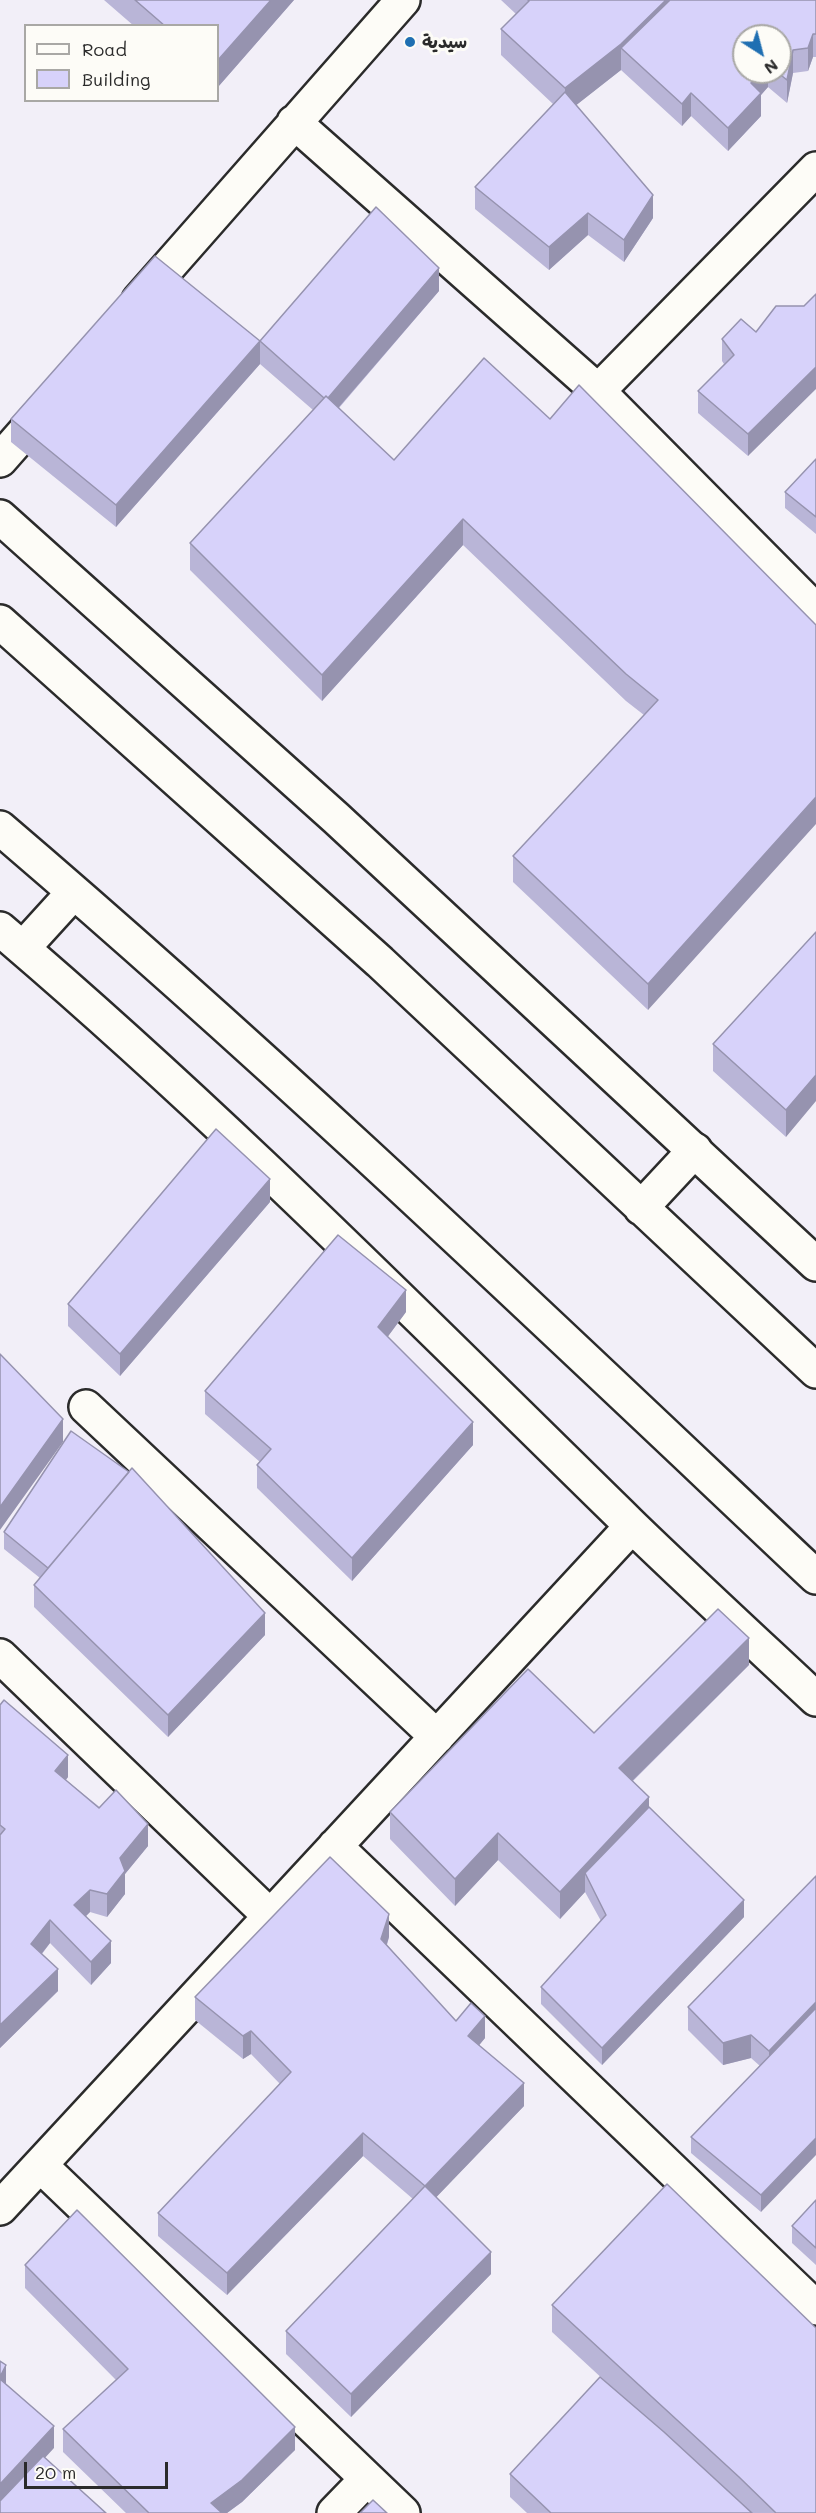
<!DOCTYPE html>
<html>
<head>
<meta charset="utf-8">
<style>
	body { margin:0 }
	#map { position:relative; width:816px; height:2513px; overflow:hidden; background:#f2eff8; font-family:Mali,sans-serif }
	canvas { display:block }
	.legend { position:absolute; left:24px; top:24px; width:195px; height:78px; box-sizing:border-box; background:#fdfcf7; border:2px solid #a9a8a5; margin:0; padding:8px 10px; list-style:none; font-size:18px; color:#2b2b2b }
	.legend li { display:flex; align-items:center; gap:12px; height:30px }
	.legend b { width:30px; border:2px solid #a9a8a5 }
	.north { position:absolute; left:732px; top:24px; width:60px; height:60px; box-sizing:border-box; background:#fdfcf7; border:2px solid #a9a8a5; border-radius:50%; rotate:144deg; font-size:16px; font-weight:700; line-height:24px; text-align:center; color:#2b2b2b }
	.north::after { content:''; display:block; margin:auto; width:21px; height:27px; background:#1f6fb2; clip-path:polygon(50% 0,100% 100%,50% 72%,0 100%) }
	.scale { position:absolute; left:24px; top:2462px; width:144px; height:27px; box-sizing:border-box; border:3px solid #2b2b2b; border-top:0; padding-left:8px; font-size:18px; line-height:21px; white-space:nowrap; color:#2b2b2b; -webkit-text-stroke:4px #fdfcf7; paint-order:stroke }
</style>
</head>
<body>
<div id="map">
<canvas width="816" height="2513"></canvas>
<ul class="legend">
<li><b style="height:8px;background:#fdfcf7"></b>Road</li>
<li><b style="height:16px;background:#d7d2fa"></b>Building</li>
</ul>
<div class="north">N</div>
<div class="scale">20 m</div>
</div>
<script>
const ctx = document.querySelector('canvas').getContext('2d');
ctx.lineJoin = 'round';
function trace(path, color, width, dash) {
  ctx.strokeStyle = color;
  ctx.lineWidth = width;
  ctx.lineCap = dash ? 'butt' : 'round';
  ctx.setLineDash(dash || []);
  ctx.stroke(path);
}
function fillPath(path, color) {
  ctx.fillStyle = color;
  ctx.fill(path, 'evenodd');
}
function drawText(font, color, halo, rows, align = 'center') {
  ctx.font = font + ' Mali,"Playpen Sans Arabic",sans-serif';
  ctx.lineWidth = 6;
  ctx.setLineDash([]);
  ctx.textBaseline = 'middle';
  ctx.strokeStyle = halo;
  ctx.fillStyle = color;
  for (const [text, x, y, turn = 0] of rows) {
    ctx.save();
    ctx.translate(x, y);
    ctx.rotate((+turn || 0) * Math.PI / 180);
    ctx.textAlign = isNaN(turn) ? turn : align;
    if (halo) ctx.strokeText(text, 0, 0);
    ctx.fillText(text, 0, 0);
    ctx.restore();
  }
}
const minor = new Path2D(`
	M 294,122 L 598,391 L 816,611
	M 139,300 L 403,0
	M 598,391 L 816,169
	M 0,460 L 44,410
	M 0,517 L 336,818 L 816,1264
	M 0,929 C 220,1116 424,1323 631,1525 C 692,1584 754,1641 816,1699
	M 86,1407 L 437,1737
	M 0,1656 L 270,1916
	M 335,1846 L 816,2308
	M 40,2165 L 403,2513
	M 0,2208 L 632,1526
	M 334,2513 L 366,2480`);
const major = new Path2D(`
	M 0,622 L 380,962 L 816,1371
	M 0,828 C 281,1068 548,1324 816,1577
	M 23,948 L 74,892
	M 641,1208 L 695,1150`);
trace(minor, '#2b2b2b', 38);
trace(major, '#2b2b2b', 38);
trace(minor, '#fdfcf7', 33);
trace(major, '#fdfcf7', 33);
fillPath(new Path2D(`
	M 104,0 L 294,0 L 218,87 L 218,26 L 134,26 Z
	M 501,0 L 816,0 L 816,57 L 813,57 L 808,71 L 793,73 L 787,103 L 768,87 L 761,95 L 761,116 L 728,151 L 691,116 L 682,126 L 621,70 L 576,105 L 653,218 L 624,262 L 588,235 L 549,270 L 475,209 L 475,187 L 553,104 L 501,55 L 501,29 L 516,14 ZM 744,36 L 780,72 L 744,72 Z
	M 439,291 L 339,408 L 394,460 L 550,419 L 816,625 L 648,1010 L 513,882 L 513,856 L 644,715 L 626,701 L 463,545 L 322,701 L 190,570 L 190,543 L 313,410 L 260,364 L 116,527 L 11,442 L 11,419 L 260,341 Z
	M 804,306 L 748,456 L 698,413 L 698,391 L 724,364 L 722,361 L 722,339 L 756,332 Z
	M 816,459 L 816,534 L 785,508 L 785,492 Z
	M 816,932 L 786,1137 L 713,1071 L 713,1044 Z
	M 270,1202 L 120,1376 L 68,1326 L 68,1304 Z
	M 406,1312 L 387,1337 L 473,1445 L 352,1581 L 257,1488 L 257,1465 L 260,1462 L 205,1414 L 205,1391 Z
	M 4,1532 L 265,1635 L 168,1737 L 34,1607 L 34,1585 L 40,1578 L 4,1549 Z
	M 749,1665 L 633,1781 L 649,1807 L 744,1917 L 602,2065 L 541,2004 L 541,1987 L 601,1921 L 585,1892 L 560,1919 L 498,1860 L 455,1906 L 390,1839 L 390,1812 L 594,1733 Z
	M 0,1705 L 68,1777 L 66,1780 L 148,1846 L 125,1874 L 125,1894 L 107,1917 L 90,1912 L 86,1916 L 111,1963 L 91,1985 L 50,1943 L 42,1954 L 58,1991 L 0,2048 Z
	M 816,1876 L 761,2212 L 691,2153 L 691,2137 L 760,2066 L 751,2058 L 723,2065 L 688,2030 L 688,2007 Z
	M 389,1937 L 387,1945 L 456,2021 L 485,2038 L 479,2045 L 524,2106 L 436,2197 L 491,2274 L 351,2417 L 286,2354 L 286,2331 L 413,2199 L 363,2156 L 227,2295 L 158,2236 L 158,2213 L 280,2084 L 251,2054 L 243,2059 L 195,2020 L 195,1997 Z
	M 816,2200 L 816,2265 L 792,2243 L 792,2226 Z
	M 25,2265 L 295,2450 L 242,2502 L 227,2513 L 126,2513 L 63,2452 L 63,2429 L 116,2380 L 25,2288 Z
	M 552,2305 L 816,2513 L 527,2513 L 510,2497 L 510,2474 L 606,2382 L 552,2332 Z`), '#b9b5d7');
fillPath(new Path2D(`
	M 271,0 L 294,0 L 218,87 L 218,60 Z
	M 666,0 L 693,0 L 621,48 L 621,70 L 565,114 L 565,88 Z
	M 813,34 L 813,57 L 808,71 L 808,48 Z
	M 793,50 L 793,73 L 787,103 L 787,80 Z
	M 761,72 L 768,72 L 768,87 L 761,95 L 761,116 L 728,151 L 728,128 L 751,83 Z
	M 691,93 L 691,116 L 682,126 L 682,104 Z
	M 653,195 L 653,218 L 624,262 L 624,240 Z
	M 588,213 L 588,235 L 549,270 L 549,247 Z
	M 439,268 L 439,291 L 326,422 L 326,400 Z
	M 260,341 L 260,364 L 116,527 L 116,505 Z
	M 816,367 L 816,389 L 748,456 L 748,434 Z
	M 463,519 L 463,545 L 322,701 L 322,675 Z
	M 816,797 L 816,824 L 648,1010 L 648,984 Z
	M 816,1075 L 816,1101 L 786,1137 L 786,1110 Z
	M 270,1179 L 270,1202 L 120,1376 L 120,1354 Z
	M 406,1290 L 406,1312 L 378,1350 L 378,1327 Z
	M 63,1419 L 63,1442 L 0,1530 L 0,1507 Z
	M 473,1422 L 473,1445 L 352,1581 L 352,1558 Z
	M 265,1613 L 265,1635 L 168,1737 L 168,1715 Z
	M 749,1638 L 749,1665 L 619,1794 L 619,1768 Z
	M 68,1755 L 68,1777 L 55,1793 L 55,1771 Z
	M 649,1797 L 649,1824 L 585,1873 L 585,1892 L 560,1919 L 560,1892 Z
	M 148,1824 L 148,1846 L 125,1874 L 125,1894 L 107,1917 L 107,1894 L 120,1858 Z
	M 498,1833 L 498,1860 L 455,1906 L 455,1879 Z
	M 90,1890 L 90,1912 L 74,1928 L 74,1905 Z
	M 744,1900 L 744,1917 L 602,2065 L 602,2048 Z
	M 389,1914 L 389,1937 L 381,1962 L 381,1939 Z
	M 50,1920 L 50,1943 L 31,1967 L 31,1944 Z
	M 111,1941 L 111,1963 L 91,1985 L 91,1962 Z
	M 58,1969 L 58,1991 L 0,2048 L 0,2025 Z
	M 816,2002 L 816,2024 L 769,2074 L 769,2051 Z
	M 485,2016 L 485,2038 L 468,2059 L 468,2036 Z
	M 251,2031 L 251,2054 L 243,2059 L 243,2036 Z
	M 751,2035 L 751,2058 L 723,2065 L 723,2043 Z
	M 524,2083 L 524,2106 L 425,2209 L 425,2186 Z
	M 363,2133 L 363,2156 L 227,2295 L 227,2273 Z
	M 816,2138 L 816,2155 L 761,2212 L 761,2195 Z
	M 491,2252 L 491,2274 L 351,2417 L 351,2394 Z
	M 6,2365 L 6,2388 L 0,2399 L 0,2377 Z
	M 54,2426 L 54,2448 L 0,2507 L 0,2484 Z
	M 295,2427 L 295,2450 L 242,2502 L 227,2513 L 211,2513 L 211,2503 Z`), '#9693af');
const building = new Path2D(`
	M 135,0 L 271,0 L 218,60 L 218,26 L 165,26 Z
	M 528,0 L 666,0 L 621,44 L 565,88 L 501,29 L 529,1 Z
	M 670,0 L 816,0 L 816,34 L 813,34 L 808,48 L 793,50 L 787,80 L 777,72 L 780,72 L 780,36 L 744,36 L 744,72 L 761,72 L 751,83 L 761,93 L 728,128 L 691,93 L 682,104 L 621,48 Z
	M 565,92 L 653,195 L 624,240 L 588,213 L 549,247 L 475,187 Z
	M 376,207 L 439,268 L 328,398 L 326,396 L 324,398 L 260,341 L 116,505 L 11,419 L 155,256 L 260,341 Z
	M 816,294 L 816,367 L 748,434 L 698,391 L 734,355 L 722,339 L 741,319 L 756,332 L 776,306 L 804,306 Z
	M 484,358 L 550,419 L 579,385 L 816,625 L 816,797 L 648,984 L 513,856 L 658,700 L 626,674 L 463,519 L 322,675 L 190,543 L 326,396 L 394,460 Z
	M 816,459 L 816,517 L 785,492 Z
	M 816,932 L 816,1075 L 786,1110 L 713,1044 Z
	M 216,1129 L 270,1179 L 120,1354 L 68,1304 Z
	M 338,1235 L 406,1290 L 378,1327 L 473,1422 L 352,1558 L 257,1465 L 271,1449 L 205,1391 Z
	M 0,1354 L 63,1419 L 0,1507 Z
	M 71,1431 L 129,1472 L 48,1568 L 4,1532 Z
	M 132,1468 L 265,1613 L 168,1715 L 34,1585 Z
	M 718,1609 L 749,1638 L 619,1768 L 649,1797 L 560,1892 L 498,1833 L 455,1879 L 390,1812 L 528,1669 L 594,1733 Z
	M 4,1700 L 68,1755 L 55,1771 L 99,1808 L 116,1790 L 148,1824 L 120,1858 L 125,1871 L 107,1894 L 90,1890 L 74,1905 L 111,1941 L 91,1962 L 50,1920 L 31,1944 L 58,1969 L 0,2025 L 0,1835 L 5,1829 L 0,1825 L 0,1705 Z
	M 649,1807 L 744,1900 L 602,2048 L 541,1987 L 606,1915 L 585,1873 Z
	M 330,1857 L 389,1914 L 381,1939 L 456,2021 L 471,2003 L 485,2016 L 468,2036 L 524,2083 L 425,2186 L 491,2252 L 351,2394 L 286,2331 L 425,2186 L 363,2133 L 227,2273 L 158,2213 L 291,2072 L 251,2031 L 243,2036 L 195,1997 Z
	M 816,1876 L 816,2002 L 769,2051 L 751,2035 L 723,2043 L 688,2007 Z
	M 816,2008 L 816,2138 L 761,2195 L 691,2137 Z
	M 667,2184 L 816,2328 L 816,2513 L 776,2513 L 739,2477 L 552,2305 Z
	M 816,2200 L 816,2248 L 792,2226 Z
	M 77,2210 L 295,2427 L 242,2480 L 211,2503 L 222,2513 L 149,2513 L 63,2429 L 128,2369 L 25,2265 Z
	M 0,2361 L 6,2365 L 0,2377 Z
	M 600,2377 L 664,2432 L 752,2513 L 551,2513 L 510,2474 Z
	M 0,2379 L 54,2426 L 0,2484 Z
	M 43,2456 L 106,2513 L 0,2513 L 0,2501 Z
	M 373,2500 L 387,2513 L 360,2513 Z`);
fillPath(building, '#d7d2fa');
trace(building, '#9693af', 1.5);
for (const [x, y, r, color] of [
	[410,42,6,"#1f6fb2"]
]) {
  const dot = new Path2D();
  dot.arc(x, y, r, 0, 2 * Math.PI);
  ctx.fillStyle = color;
  ctx.fill(dot);
  trace(dot, '#fdfcf7', 2);
}
drawText('bold 18px', '#2b2b2b', '#fdfcf7', [
	["سيدية",422,42]
], 'left');
</script>
</body>
</html>
